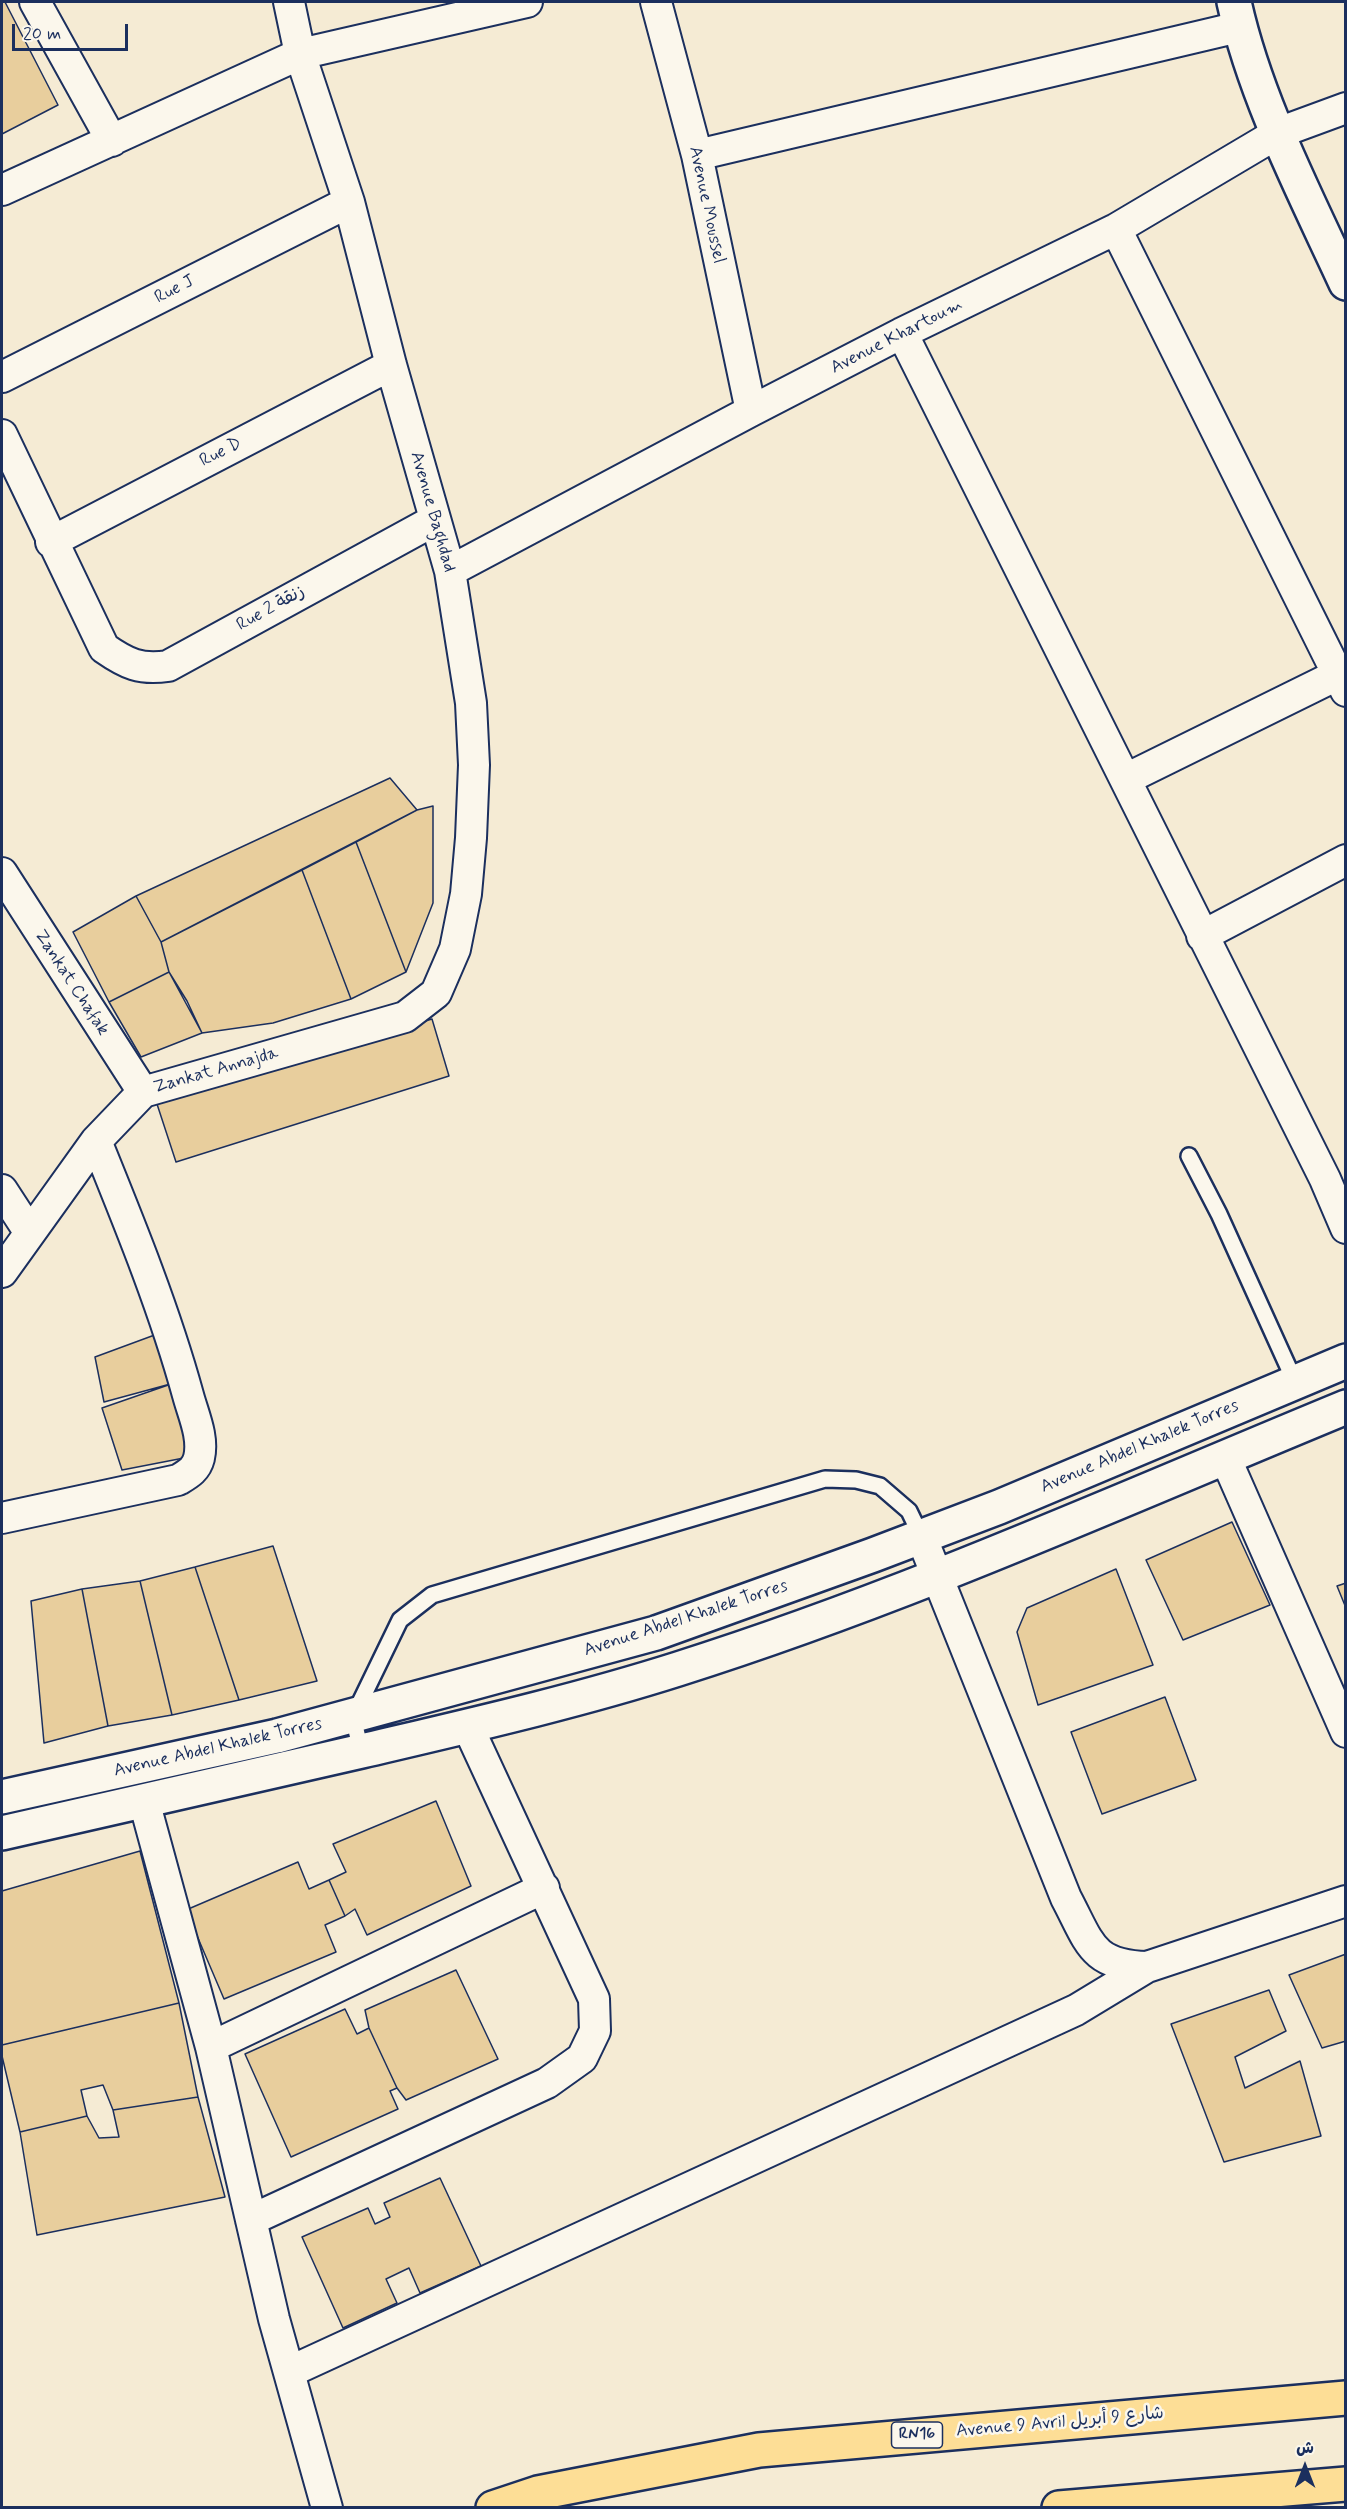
<!DOCTYPE html>
<html>
<head>
<meta charset="utf-8">
<style>
	body { margin:0 }
	#map { position:relative; width:1347px; height:2509px; overflow:hidden; background:#f5ebd4; font-family:Mynerve,"Playpen Sans Arabic",sans-serif }
	canvas { display:block }
	.frame { position:absolute; inset:0; border:3px solid #1b2f5e; pointer-events:none }
	.north { position:absolute; left:1275px; top:2437px; width:60px; height:60px; -webkit-text-stroke:4px #fbf7ec; paint-order:stroke; rotate:0deg; font-size:16px; font-weight:700; line-height:24px; text-align:center; color:#1b2f5e }
	.north::after { content:''; display:block; margin:auto; width:21px; height:27px; background:#1b2f5e; clip-path:polygon(50% 0,100% 100%,50% 72%,0 100%) }
	.scale { position:absolute; left:12px; top:24px; width:116px; height:27px; box-sizing:border-box; border:3px solid #1b2f5e; border-top:0; padding-left:8px; font-size:18px; line-height:21px; white-space:nowrap; color:#1b2f5e; -webkit-text-stroke:4px #fbf7ec; paint-order:stroke }
</style>
</head>
<body>
<div id="map">
<canvas width="1347" height="2509"></canvas>
<div class="frame"></div>
<div class="north">ش</div>
<div class="scale">20 m</div>
</div>
<script>
const ctx = document.querySelector('canvas').getContext('2d');
ctx.lineJoin = 'round';
function fillPath(path, color) {
  ctx.fillStyle = color;
  ctx.fill(path, 'evenodd');
}
function trace(path, color, width, dash) {
  ctx.strokeStyle = color;
  ctx.lineWidth = width;
  ctx.lineCap = dash ? 'butt' : 'round';
  ctx.setLineDash(dash || []);
  ctx.stroke(path);
}
function drawText(font, color, halo, rows, align = 'center') {
  ctx.font = font + ' Mynerve,"Playpen Sans Arabic",sans-serif';
  ctx.lineWidth = 5;
  ctx.setLineDash([]);
  ctx.textBaseline = 'middle';
  ctx.strokeStyle = halo;
  ctx.fillStyle = color;
  for (const [text, x, y, turn = 0] of rows) {
    ctx.save();
    ctx.translate(x, y);
    ctx.rotate((+turn || 0) * Math.PI / 180);
    ctx.textAlign = isNaN(turn) ? turn : align;
    if (halo) ctx.strokeText(text, 0, 0);
    ctx.fillText(text, 0, 0);
    ctx.restore();
  }
}
const building = new Path2D(`
	M 2,2 L 5,2 L 58,105 L 2,134 Z
	M 390,778 L 417,810 L 161,942 L 136,896 Z
	M 433,806 L 433,903 L 406,972 L 356,842 L 417,810 Z
	M 356,842 L 406,972 L 351,999 L 302,870 Z
	M 302,870 L 351,999 L 273,1023 L 202,1033 L 187,1001 L 169,972 L 161,942 Z
	M 136,896 L 161,942 L 169,972 L 109,1002 L 73,932 Z
	M 169,972 L 202,1033 L 141,1057 L 109,1002 Z
	M 432,1019 L 449,1076 L 176,1162 L 156,1101 Z
	M 160,1333 L 174,1383 L 104,1402 L 95,1357 Z
	M 174,1383 L 189,1457 L 122,1470 L 102,1408 Z
	M 1232,1522 L 1270,1605 L 1183,1640 L 1146,1560 Z
	M 273,1546 L 317,1681 L 239,1700 L 195,1567 Z
	M 195,1567 L 239,1700 L 172,1715 L 140,1581 Z
	M 1116,1569 L 1153,1665 L 1038,1705 L 1017,1632 L 1027,1608 Z
	M 140,1581 L 172,1715 L 108,1726 L 82,1589 Z
	M 1346,1583 L 1346,1608 L 1337,1586 Z
	M 82,1589 L 108,1726 L 44,1743 L 31,1601 Z
	M 1165,1697 L 1196,1780 L 1102,1814 L 1071,1732 Z
	M 436,1801 L 471,1886 L 367,1935 L 355,1909 L 345,1916 L 329,1880 L 346,1872 L 333,1844 Z
	M 140,1851 L 179,2003 L 2,2045 L 2,1891 Z
	M 298,1862 L 309,1889 L 329,1880 L 345,1916 L 325,1925 L 336,1952 L 224,1999 L 186,1910 Z
	M 1346,1954 L 1346,2041 L 1322,2048 L 1289,1975 Z
	M 456,1970 L 498,2059 L 406,2100 L 397,2088 L 369,2028 L 365,2010 Z
	M 1269,1990 L 1286,2031 L 1235,2057 L 1245,2088 L 1300,2061 L 1321,2136 L 1224,2162 L 1171,2024 Z
	M 179,2003 L 198,2097 L 113,2110 L 103,2085 L 81,2090 L 87,2116 L 20,2132 L 2,2056 L 2,2045 Z
	M 345,2009 L 357,2034 L 369,2028 L 397,2088 L 390,2091 L 398,2109 L 291,2157 L 245,2054 Z
	M 198,2097 L 225,2197 L 37,2235 L 20,2132 L 87,2116 L 99,2138 L 119,2137 L 113,2110 Z
	M 440,2178 L 481,2266 L 420,2293 L 409,2268 L 386,2279 L 397,2303 L 343,2328 L 302,2237 L 368,2208 L 375,2224 L 390,2217 L 384,2203 Z`);
fillPath(building, '#e8ce9d');
trace(building, '#1b2f5e', 1.5);
const service = new Path2D(`
	M 1189,1156 L 1219,1214 L 1295,1382
	M 361,1751 L 353,1717 L 400,1620 L 432,1595 L 825,1479 L 856,1480 L 880,1486 L 909,1511 L 921,1536`);
const minor = new Path2D(`
	M 35,2 L 112,141
	M 656,2 L 697,155 L 751,411
	M 697,155 L 1239,27
	M 2,190 L 300,54 L 527,2
	M 1116,229 L 1346,691
	M 902,333 L 1325,1179 L 1346,1228
	M 2,377 L 349,202
	M 2,435 L 104,648 C 127,664 140,670 168,666 L 435,520
	M 51,542 L 391,365
	M 450,571 L 751,411 L 902,333 L 1116,229 L 1278,133 L 1346,108
	M 1126,779 L 1337,675
	M 2,873 L 143,1092
	M 1202,936 L 1346,860
	M 2,1190 L 30,1233
	M 2,1272 L 96,1141 L 143,1092 L 405,1017 L 436,993 L 455,949 L 466,894 L 471,838 L 474,765 L 471,703 L 450,571 L 391,365 L 349,202 L 300,54 L 289,2
	M 1225,1457 L 1346,1732
	M 2,1518 L 178,1480 C 188,1474 196,1470 199,1458 C 204,1437 193,1414 188,1395 C 164,1308 130,1225 96,1141
	M 921,1536 L 1066,1898 C 1090,1943 1091,1965 1147,1967 L 1346,1901
	M 144,1801 L 211,2047 L 274,2319 L 327,2508
	M 211,2047 L 544,1888
	M 251,2220 L 547,2083 L 582,2058 L 595,2031 L 594,1999 L 468,1727
	M 289,2372 L 1076,2010 L 1147,1967`);
const tertiary = new Path2D(`
	M 1234,2 C 1255,98 1305,194 1346,283`);
const secondary = new Path2D(`
	M 2,1797 L 277,1736 L 656,1633 L 873,1555 L 999,1507 L 1346,1361
	M 2,1833 C 122,1806 242,1778 362,1751 C 468,1726 574,1702 678,1669 C 906,1597 1125,1498 1346,1407`);
const trunk = new Path2D(`
	M 493,2508 L 538,2493 L 759,2450 L 1346,2398
	M 1059,2508 L 1346,2484`);
trace(service, '#1b2f5e', 20);
trace(minor, '#1b2f5e', 34);
trace(tertiary, '#1b2f5e', 38);
trace(secondary, '#1b2f5e', 38);
trace(trunk, '#1b2f5e', 38);
trace(service, '#fbf7ec', 15);
trace(minor, '#fbf7ec', 30);
trace(tertiary, '#fbf7ec', 33);
trace(secondary, '#fbf7ec', 33);
trace(trunk, '#fdde96', 33);
for (const [x, y, w] of [
	[917,2435,51]
]) {
  const box = new Path2D();
  box.roundRect(x - w / 2, y - 13, w, 26, 4.5);
  ctx.fillStyle = '#fbf7ec';
  ctx.fill(box);
  trace(box, '#1b2f5e', 1.5);
}
drawText('bold 16px', '#1b2f5e', null, [
	["RN16",917,2435]
]);
drawText('18px', '#1b2f5e', '#fbf7ec', [
	["Avenue Moussel",706,205,78],
	["Rue J",175,290,-27],
	["Avenue Khartoum",897,337,-27],
	["Rue D",221,453,-27],
	["Avenue Baghdad",432,512,74],
	["Rue 2 زنقة",271,609,-29],
	["Zankat Chafak",71,983,57],
	["Zankat Annajda",216,1071,-16],
	["Avenue Abdel Khalek Torres",1140,1447,-23],
	["Avenue Abdel Khalek Torres",686,1619,-18],
	["Avenue Abdel Khalek Torres",218,1748,-13],
	["Avenue 9 Avril شارع 9 أبريل",1060,2423,-5]
]);
</script>
</body>
</html>
